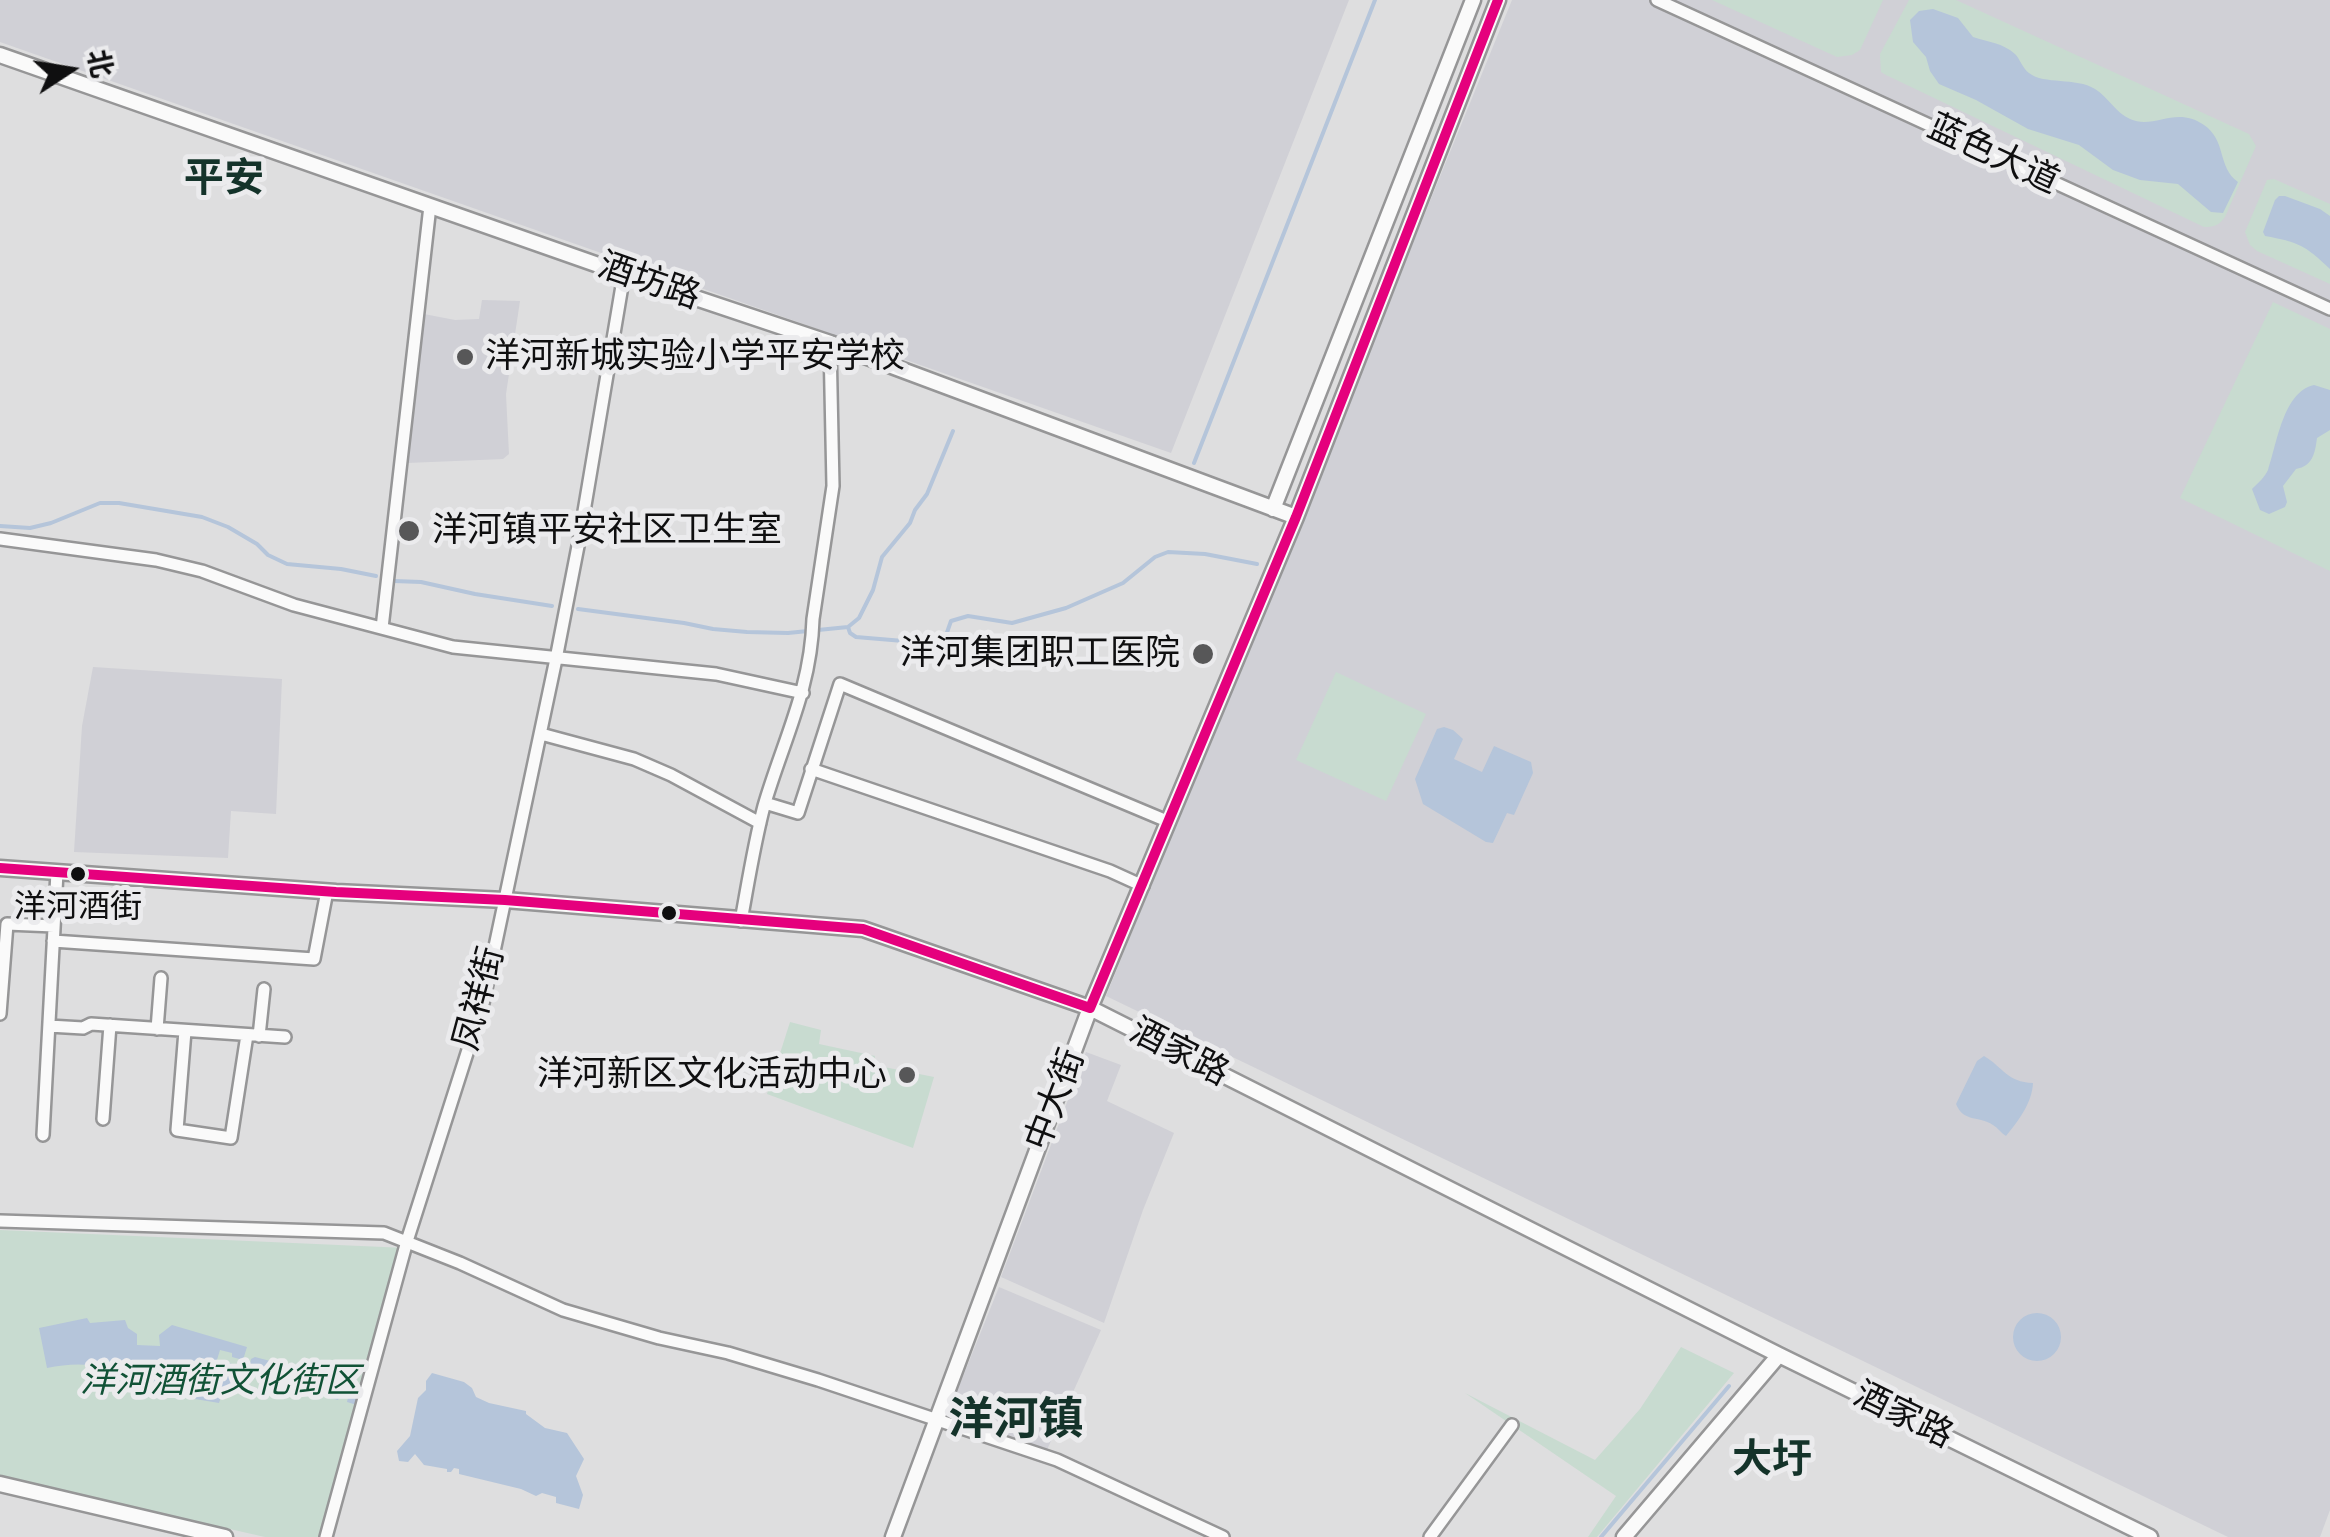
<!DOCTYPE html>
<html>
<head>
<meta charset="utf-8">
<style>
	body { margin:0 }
	#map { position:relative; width:2330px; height:1537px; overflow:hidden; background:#dededf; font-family:Bitter,"Noto Sans SC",serif }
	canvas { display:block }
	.north { position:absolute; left:20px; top:20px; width:100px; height:100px; -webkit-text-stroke:8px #ebebed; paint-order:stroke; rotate:78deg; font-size:28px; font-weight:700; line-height:40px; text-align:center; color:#0f0f10 }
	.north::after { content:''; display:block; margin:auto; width:35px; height:45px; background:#0f0f10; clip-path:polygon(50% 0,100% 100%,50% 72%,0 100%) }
</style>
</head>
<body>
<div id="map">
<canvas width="2330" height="1537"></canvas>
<div class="north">北</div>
</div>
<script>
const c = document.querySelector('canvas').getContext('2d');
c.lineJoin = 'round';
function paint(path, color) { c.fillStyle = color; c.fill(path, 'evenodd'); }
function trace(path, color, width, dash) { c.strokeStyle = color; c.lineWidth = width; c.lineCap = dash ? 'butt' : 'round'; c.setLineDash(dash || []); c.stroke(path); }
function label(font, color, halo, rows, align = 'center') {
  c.font = font + ' Bitter,"Noto Sans SC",serif'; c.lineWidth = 10; c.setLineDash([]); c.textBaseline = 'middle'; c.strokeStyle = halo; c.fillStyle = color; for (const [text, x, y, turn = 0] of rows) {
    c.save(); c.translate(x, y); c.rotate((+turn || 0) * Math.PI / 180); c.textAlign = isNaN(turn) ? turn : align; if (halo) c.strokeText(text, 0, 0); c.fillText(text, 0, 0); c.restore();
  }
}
paint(new Path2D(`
	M0 0H1349L1171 453 0 42Z
	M1512 0H2330V1510L2320 1537H2228L1106 996Z
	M482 300 520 301 506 394 509 454 503 459 407 463 424 314 455 320 479 319Z
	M93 667 282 679 276 814 231 811 228 858 74 852 82 726Z
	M1086 1052 1121 1065 1107 1101 1174 1133 1143 1210 1104 1323 1001 1277Z
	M999 1287 1101 1330 1046 1452 947 1416Z`), '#d0d0d6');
paint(new Path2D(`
	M1712 0H1883L1860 50 1852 55 1837 57Z
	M1909 0H1956L2249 134 2256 146 2225 217C2219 225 2215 227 2204 227L1886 75 1881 72 1880 54Z
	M2274 179 2330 204V284L2257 251 2250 245 2245 232 2267 180Z
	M2273 302 2330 329V571L2180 498Z
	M1336 672 1426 714 1386 801 1296 760Z
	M790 1022 821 1030 819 1044 875 1056 874 1065 934 1077 913 1148 767 1094Z
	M0 1230 406 1248 327 1537H265L0 1477Z
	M1681 1347 1734 1373 1597 1537H1588L1616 1496 1465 1393 1595 1460 1640 1409Z`), '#c8dbd0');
paint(new Path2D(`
	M1933 9 1958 18 1973 37C1988 42 2003 43 2015 54 2020 59 2023 69 2029 73 2044 85 2076 77 2095 89 2108 97 2116 113 2130 119 2154 130 2176 105 2204 125 2227 141 2217 167 2238 182L2223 213 2211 212 2178 184 2140 180 2113 170 2079 145 2028 129 1976 100 1939 84 1930 71 1926 57 1913 42 1910 20 1919 11Z
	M2279 196H2285L2320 209 2330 216V269C2305 245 2298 242 2265 236L2263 232 2275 200Z
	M2314 385 2330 390V430L2317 438C2315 453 2313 466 2296 469L2283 486 2287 502 2285 507 2269 514 2260 510 2252 489C2258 483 2265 477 2268 470 2277 444 2283 392 2314 385Z
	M1444 727 1453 730 1463 739 1454 759 1482 772 1494 746 1531 762 1533 773 1514 815 1507 813 1493 843 1486 842 1423 804 1415 779 1437 729Z
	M1984 1056C2004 1068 2007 1082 2033 1083 2032 1103 2019 1120 2006 1136 2001 1133 1998 1128 1993 1125 1978 1115 1964 1123 1956 1104L1977 1061Z
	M2013 1337a24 24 0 1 1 48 0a24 24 0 1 1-48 0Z
	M87 1318 90 1323 125 1320 128 1328 137 1334V1345L160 1346 159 1335 172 1325 247 1347 243 1360 232 1357V1353L220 1350 216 1363 228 1366 229 1363 242 1367 236 1393 229 1391 228 1398 221 1397 219 1403 147 1391C136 1387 129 1380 119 1374 96 1362 72 1363 47 1368L39 1328Z
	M255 1357 343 1380 344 1388 350 1389 353 1383 365 1386 360 1406 347 1402 349 1393 342 1391 338 1400 248 1374 251 1359Z
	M432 1373 464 1382 472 1388 476 1397 489 1403 526 1411V1414L545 1428 567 1433 584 1459 576 1476 583 1495 579 1509 556 1503V1497L542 1493 536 1496 521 1489 459 1474V1469L454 1468 451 1472H447V1469L424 1465 415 1454 408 1462 399 1461 397 1451 410 1436 418 1398 426 1390V1381Z`), '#b5c5da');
trace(new Path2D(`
	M1194 463 1375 0
	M0 526 30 528 51 523 100 503H119L202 517 228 527 257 544 268 555 287 564 341 569 376 576
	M394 581 421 582 475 594 552 606
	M578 609 684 623 713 629 747 632 788 633 848 627 859 618 873 590 882 557 910 523 915 510 927 494 953 431
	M848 627 850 633 856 637 939 644 944 641 951 621 968 616 1012 623 1066 608 1123 583 1155 557 1168 552 1205 554 1257 564
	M1601 1537 1729 1386`), '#b5c5da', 4);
const minor = new Path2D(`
	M1657 0 2330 309
	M0 539 156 560 202 571 294 605 453 647 716 674 803 693
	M382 628 430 206
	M541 734 634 759 671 775 760 823
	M811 769 1110 871 1143 886
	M765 803 798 813 840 684 1167 821
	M741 921C748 883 754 844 764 806 783 741 811 689 813 619L833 486 830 343
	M53 941 314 959 327 891
	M0 1014 7 924 54 926
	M49 1026 83 1028 91 1024 285 1037
	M157 1029 161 978
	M185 1031 177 1130 231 1138 247 1035
	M259 1036 264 989
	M103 1119 110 1025
	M43 1135 57 872
	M0 1221 384 1233 460 1263 563 1310 659 1338 728 1353 818 1380 1057 1460 1223 1537
	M326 1537 407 1241 483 1003 556 659 579 541 624 274
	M1430 1537 1512 1425`);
const tertiary = new Path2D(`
	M0 55 624 274 830 343 1296 517
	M1273 509 1473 0
	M0 868 336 892 505 900 863 929 1090 1008 1779 1355 2150 1537
	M0 1484 225 1537
	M893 1537 1090 1008 1296 517 1498 0
	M1624 1537 1779 1355`);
trace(minor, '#969697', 16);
trace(tertiary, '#969697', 19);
trace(minor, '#fafafa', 11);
trace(tertiary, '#fafafa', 14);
trace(new Path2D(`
	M0 868 336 892 505 900 863 929 1090 1008
	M1090 1008 1296 517 1498 0`), '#e5007d', 10);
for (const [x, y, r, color] of [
	[465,357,10,"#575758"],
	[409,531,12,"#575758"],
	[1203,654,12,"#575758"],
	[78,874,9,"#0f0f10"],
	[669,913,9,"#0f0f10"],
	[907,1075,10,"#575758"]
]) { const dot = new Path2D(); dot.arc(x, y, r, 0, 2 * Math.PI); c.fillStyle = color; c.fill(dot); trace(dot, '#ebebed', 4); }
label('32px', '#0f0f10', '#ebebed', [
	["洋河酒街",78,908]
]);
label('35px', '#0f0f10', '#ebebed', [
	["蓝色大道",1993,155,25],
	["酒坊路",649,282,19],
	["凤祥街",480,999,-75],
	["酒家路",1179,1053,27],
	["中大街",1056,1100,-69],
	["酒家路",1903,1416,26]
]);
label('35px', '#0f0f10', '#ebebed', [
	["洋河新城实验小学平安学校",485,357],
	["洋河镇平安社区卫生室",432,531],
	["洋河集团职工医院",1180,654,"right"],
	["洋河新区文化活动中心",887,1075,"right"]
], 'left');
label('italic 35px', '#115236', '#ebebed', [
	["洋河酒街文化街区",220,1382]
]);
label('bold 40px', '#14332a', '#ebebed', [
	["平安",224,180],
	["大圩",1772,1461]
]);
label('bold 45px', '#14332a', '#ebebed', [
	["洋河镇",1016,1421]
]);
</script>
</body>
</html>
